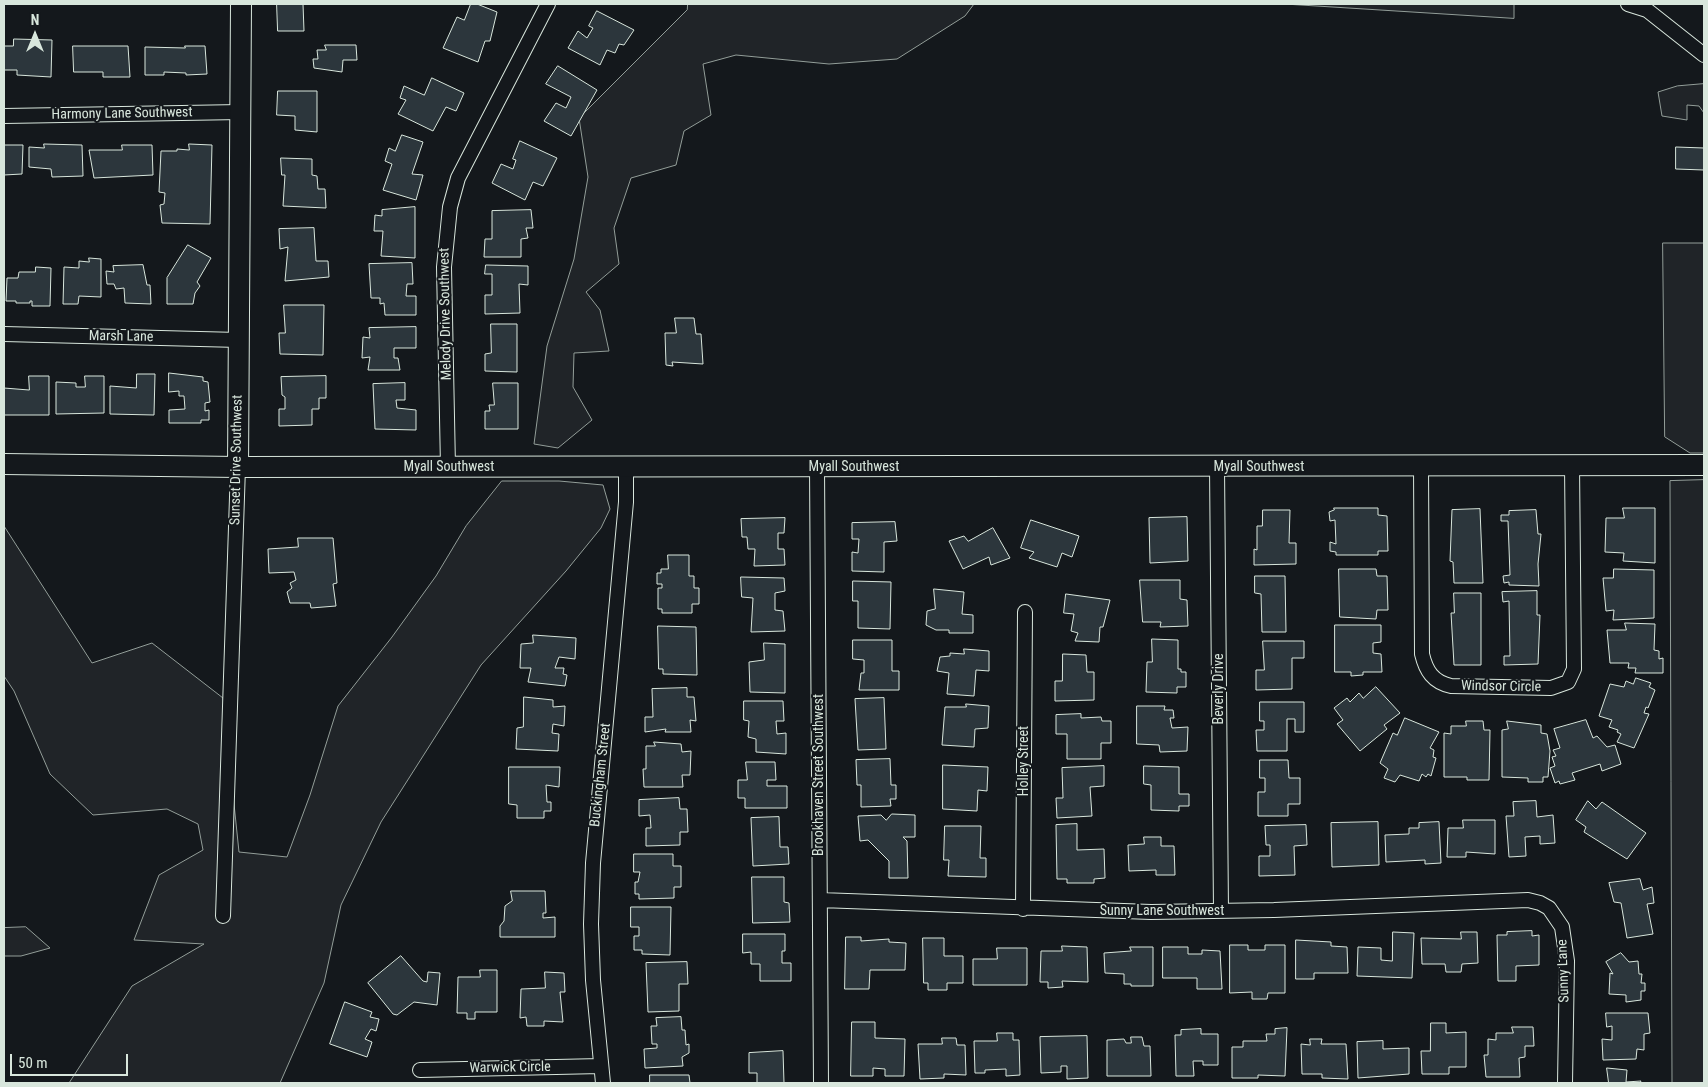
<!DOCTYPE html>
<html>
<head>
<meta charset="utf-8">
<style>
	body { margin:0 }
	#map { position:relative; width:1708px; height:1087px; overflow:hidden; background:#14181c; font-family:"Roboto Condensed",sans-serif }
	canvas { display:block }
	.frame { position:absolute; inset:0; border:5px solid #d8e6dc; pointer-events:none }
	.north { position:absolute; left:10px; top:10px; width:50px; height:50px; -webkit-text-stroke:4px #14181c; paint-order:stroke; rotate:0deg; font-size:14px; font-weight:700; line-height:20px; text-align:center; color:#d8e6dc }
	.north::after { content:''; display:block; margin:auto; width:18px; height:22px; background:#d8e6dc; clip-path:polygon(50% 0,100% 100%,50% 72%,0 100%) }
	.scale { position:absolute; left:10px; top:1054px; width:118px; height:22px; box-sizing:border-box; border:2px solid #d8e6dc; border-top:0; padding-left:6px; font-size:15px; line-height:18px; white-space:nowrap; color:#d8e6dc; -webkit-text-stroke:4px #14181c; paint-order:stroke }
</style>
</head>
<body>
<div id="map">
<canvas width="1708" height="1087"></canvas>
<div class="frame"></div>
<div class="north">N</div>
<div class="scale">50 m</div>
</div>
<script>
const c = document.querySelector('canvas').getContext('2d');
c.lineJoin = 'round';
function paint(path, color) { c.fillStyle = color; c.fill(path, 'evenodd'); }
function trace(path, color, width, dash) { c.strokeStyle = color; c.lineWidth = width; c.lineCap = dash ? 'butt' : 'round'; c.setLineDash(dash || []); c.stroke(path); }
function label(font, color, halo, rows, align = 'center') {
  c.font = font + ' "Roboto Condensed",sans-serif'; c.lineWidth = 4; c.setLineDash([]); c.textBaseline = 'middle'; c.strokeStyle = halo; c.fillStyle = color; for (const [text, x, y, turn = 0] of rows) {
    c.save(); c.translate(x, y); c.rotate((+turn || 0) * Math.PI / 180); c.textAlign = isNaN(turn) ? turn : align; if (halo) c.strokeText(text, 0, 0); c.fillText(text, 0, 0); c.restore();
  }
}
const green = new Path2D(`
	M688 4H974L965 16 897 59 829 64 736 55 703 64 711 115 684 131 676 165 631 178 614 228 619 264 586 292 600 310 609 351 574 353 573 387 592 420 558 448 534 444 547 346 574 259 588 177 579 118 687 10Z
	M1285 4H1514V18Z
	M1704 84V113L1699 106 1687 105V120L1662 116 1658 92 1677 86Z
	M1663 243H1704V453H1690L1665 437Z
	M1704 480V1083H1672L1670 481Z
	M502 481H559L603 485 610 509 601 528 566 571 481 665 381 822 341 905 324 983 280 1083H69L132 986 204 944 134 940 159 875 203 850 198 824 167 809 93 815 50 774 14 691 4 676V526L92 663 152 643 223 698 239 852 287 857 310 795 338 706 392 637 436 576 466 526Z
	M26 927 50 948 21 956H4V928Z`);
paint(green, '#202428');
trace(green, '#939e99', 1);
const building = new Path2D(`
	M277 4H303L304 31H278Z
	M471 4H477L497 12 490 41H485L478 62 443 48 457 17 464 20Z
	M597 11 634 30 624 45 619 44 615 53 607 50 600 65 568 48 578 31 587 38 593 28 589 26Z
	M14 39 52 40 51 77 17 75V70H4V46H13Z
	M325 45H356L357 60H343L342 72 314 68 313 59H318L317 50H326Z
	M73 46H128L130 77H103V72H74Z
	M185 46H205L207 74 186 75V73L164 72V75H145V47L185 48Z
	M558 66 597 90 571 136 544 121 556 103 566 108 571 97 546 84Z
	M432 78 464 93 456 111 446 107 433 131 398 114 406 100 400 98 404 86 424 95Z
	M278 91H317V132L295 130V116L277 115Z
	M402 135 423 142 412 174 423 175 416 200 383 190 392 164 385 161 389 148 395 151Z
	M520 141 557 158 543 186 533 182 525 200 492 183 501 164 513 169 516 160 513 159Z
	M44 144 82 145 83 176 52 177 51 169 29 167V147L44 148Z
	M189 144 212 145 210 224 162 223 160 205 164 204 165 193 159 192 161 151H177V149L189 150Z
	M4 145H23L22 174 4 175Z
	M122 145H152L153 175 94 178 89 150H122Z
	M1676 147 1704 148V170L1676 169Z
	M281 158 312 159V175L317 176 318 189H325L326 208 283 206 285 175H282Z
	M415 207V258L381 256 383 231H374L375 215 382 216V210Z
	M531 210 533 228H526L528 238 521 239V257H484L485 239H492V211Z
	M314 228 316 261H328L329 277 285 281 288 247 280 249 279 229Z
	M188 245 211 258 197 282 200 286 195 293 193 304H167V278Z
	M89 258 101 259V297L79 296 78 304H63L64 267 79 268V261L89 262Z
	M412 263 413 284H407L406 296H416V315H385L384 303 380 304V298H371L369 264Z
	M143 265 147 285H150L151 304 125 303 124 288 116 289 114 284H107L106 271 114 272 113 266Z
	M486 265 528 266V285L519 284 520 313 485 314V295H492V274H485Z
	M36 267 51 268 50 306H32V301H30V303H16V301H6L7 278H18L19 272H35Z
	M284 305H324L323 355 280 354 279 333H285Z
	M675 318H694L696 334H701L703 364 672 362 673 366 666 365 665 333H676Z
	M491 324H517V372L485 371V354L491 353Z
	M416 327V348H394V358H398L400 370H368L370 357 362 358 363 337 370 338 369 328Z
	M169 373 203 377V381L208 382 210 402 205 403V411L209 410V420H201V423H169V410L185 409 184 396H179V391L169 392Z
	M137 374H155L154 415 110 414V386L136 388Z
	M29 376H49V415H4V388L29 390Z
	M85 376H104V413L56 414V382L76 383V387H85Z
	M326 376V398H319V409H312V425L279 426V409H285V397L282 395 281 377Z
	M405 383V400H396L397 408 416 410V430L375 429 373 384Z
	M493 383H518V429H485V411H490L489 405H494Z
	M1334 508H1378V515L1387 516 1388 551H1378V555H1336V552L1330 551V542L1336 544 1335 520 1330 521 1329 512 1334 510Z
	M1623 508H1655V563L1623 561 1624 553 1605 552 1606 518H1624Z
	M1480 509 1483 583H1454L1453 562 1450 561 1452 510Z
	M1263 510H1290L1289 543H1296V564L1254 565V549L1257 550V526H1262Z
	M1536 510 1538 534H1541L1538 564 1539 586 1509 585V582L1504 583 1503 576 1510 575 1508 521H1501V515H1509V511Z
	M1187 517 1188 561 1150 563 1149 518Z
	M785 518 784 533H778V549H784L785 565 754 566 755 549H748L747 537H742L741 519Z
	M1031 520 1079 536 1072 557 1062 553 1057 567 1029 558 1034 552 1021 548Z
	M895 522 897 541 884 542V572L852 571V552L858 553 859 539H852V523Z
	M993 528 1010 558 991 565 989 557 963 569 949 541 964 536 968 541Z
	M298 538H333L337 583 333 584 336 606 311 608 310 603H290L287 592 292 588 290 583 296 580 294 572 269 573 268 549 298 547Z
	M668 555H689V576H694V588H699V604H692V613H662V609H658V588H662V584H657V573H661V569H668Z
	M1339 569H1376L1377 576H1387L1388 610H1377L1376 619 1340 617Z
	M1614 569 1654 570V618L1613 620 1614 610 1606 611 1603 578H1613Z
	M1255 576H1285L1286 632H1262L1261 594 1255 593Z
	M741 577 784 578 785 591 775 593V610L783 611 785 631 751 632 753 598 742 597Z
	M1140 580H1180V599L1187 600 1188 626 1160 627 1161 622H1143Z
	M853 581 891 582 890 629 858 628V601H853Z
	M934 589 964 592 962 614 973 615V633H949V630H936L926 625 927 611 935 609Z
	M1537 591V615H1540L1538 664 1504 665V656H1510L1509 601 1503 602 1502 592Z
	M1454 593H1481V665H1454L1451 613H1454Z
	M1066 594 1110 600 1103 627H1100L1099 642 1075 641 1078 633 1071 631 1074 614 1064 613Z
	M1625 623 1655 624 1654 650 1659 651V659L1663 658V673H1635L1636 668H1628L1629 663H1610L1607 630H1626Z
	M1335 625H1381V642L1373 643V653L1381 654 1382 672H1363V675L1351 676V672H1335Z
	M658 626 696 627 697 675 663 674V669H659Z
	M533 635 576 638 575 659 559 657 555 668H564L563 674 567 675 565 686 528 682 531 668H520L521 644 533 643Z
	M1152 639 1178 640V669H1181V672H1186V687H1177V693L1146 692 1147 662H1152Z
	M853 640H892V671H899V690H859L861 673H864V660L853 659Z
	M1263 641H1304V658H1292V689L1256 690V670H1264Z
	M764 643 785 644V693L750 692 749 662 764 660Z
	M964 649 989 651V671L976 670 974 696 947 694 949 673 937 671 940 657 950 656V653L964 654Z
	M1063 654 1086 655 1087 672H1094V700L1055 701V681H1062Z
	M1636 678 1651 683 1649 687 1655 690 1648 708 1646 707 1644 713 1649 714 1634 748 1617 742 1621 734 1617 732 1618 730 1609 727 1612 720 1599 716 1610 684 1624 687 1626 681 1633 684Z
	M1376 687 1400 713 1384 725 1387 729 1360 751 1337 724 1343 720 1334 708 1347 698 1350 702 1359 693 1363 698Z
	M687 688V697H694L696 721 690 720 691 732H665L666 729 645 732V717H653L652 689Z
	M524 697 553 700V707L565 706 564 726 553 724 552 733 559 734 558 751 516 749 517 728 523 727Z
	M884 698 886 749 858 750 855 699Z
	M744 701H783L784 721H776L777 734 786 733V754L756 752V739L748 737 749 721 744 720Z
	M1260 702H1304V732H1295V719H1287V751H1257L1256 730H1264V721H1260Z
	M966 704 989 706 988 728 975 729 974 747 942 745 945 707H966Z
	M1137 706H1165L1164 710H1173L1174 718H1170L1172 728 1188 727 1187 751 1160 752 1159 745 1137 744Z
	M1081 714V718L1101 717 1102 721H1111V743H1101V759H1067V734H1056V715Z
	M1405 718 1439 732 1430 748 1434 750 1433 757 1436 758 1431 776 1428 774 1426 777 1422 774 1419 781 1400 775 1395 782 1384 778 1388 769 1380 763 1393 733 1397 735Z
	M1586 720 1593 738 1597 736 1607 747 1615 745 1621 764 1602 771 1600 764 1572 773 1575 780 1560 784 1559 781 1555 783 1550 768 1555 766 1552 757 1556 756 1553 750 1560 748 1554 729Z
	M1466 721H1483L1484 730H1490L1489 780H1467V777H1444V733L1451 734V726H1466Z
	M1507 721 1541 725V733L1547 734 1550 751 1548 777H1543V782H1528V778L1502 777V730L1508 729Z
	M654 742 681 744 682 752 691 751 690 775H682L683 787H644L643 769H646V746H655Z
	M890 759 891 785H896V799H890L891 806 861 807V785H857L856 760Z
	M1260 760H1288L1289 778H1300V804H1288V816H1258V792H1265V778H1260Z
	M746 762H775L776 780H767V786H787V808H745V798H738V780H747Z
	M943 765 988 767 987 791 978 790 977 811 943 809Z
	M1104 766V786L1090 787 1092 816 1057 818 1056 798H1063L1062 768Z
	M1144 766 1179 767V794H1189V806H1179V811L1151 810V785L1144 784Z
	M509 767H560L559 787 546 785 547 802H551V811H544V818H517V805L509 804Z
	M679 798 680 809H687L688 832H680V845L646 846V828H651L650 815 639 816V800Z
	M1536 801 1537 817 1553 815 1555 843 1540 844V836L1525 837 1526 856 1509 857 1506 816H1514L1513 802Z
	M1588 801 1596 809 1602 802 1646 833 1627 859 1584 832 1586 827 1576 820Z
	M892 814 915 815V837H903L907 841 908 878H889V861L868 840 860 841 858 816 881 815 886 820Z
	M779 817 780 847H788L789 864 753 866 751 818Z
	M1463 820H1495V854L1466 852V857H1447L1448 828H1463Z
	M1378 822 1379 865 1332 867 1331 823Z
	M1439 822 1441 863 1425 864V860L1386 862 1385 835 1409 834V828H1419V823Z
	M1077 824V850L1104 849 1105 878 1094 879V883H1067V879H1057L1056 825Z
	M1306 825 1307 845 1294 846 1295 875 1259 876V856H1270V845H1266L1265 826Z
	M945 826H981L980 858H986V877L948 876 949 860H944Z
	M1144 837H1161V846H1174L1175 875H1156V870L1129 871 1128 845 1144 844Z
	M634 854H673V866H681V887H674V898L639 899V894H635V882H638L640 872H634Z
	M752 877H784V902L789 903 790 922 753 923Z
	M1640 879 1643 890 1652 887 1654 903 1647 904 1653 934 1627 938 1621 903 1614 902 1609 883Z
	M511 891H545L546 913H543V918L555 917V937H500V926L504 921 505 906 512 901Z
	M631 907H671L670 955 642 954V950H634V936H639V927H631Z
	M1532 931V936L1539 935V965L1516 966V981H1498L1497 935H1507V932Z
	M1393 932 1414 933 1412 978 1357 976 1358 947 1381 948V960L1392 961Z
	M1461 932H1477L1478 963 1462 964 1461 972H1446L1445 964H1422L1421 938 1461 939Z
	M743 934H785V951H782V963H791V981H760V964H751V952L743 953Z
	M846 937H861V941L889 939V942L906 943 905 970H870L869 989H845Z
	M923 938H944V956H963V983H947V990H928V983H924Z
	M1296 940 1331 942V946L1347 947 1348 973H1314V979H1296Z
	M1230 945H1248V950H1265V945H1285V993H1268L1267 999H1252V992L1230 993Z
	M1062 946 1087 947 1088 982 1062 981 1063 987 1048 988V982H1040L1041 951H1062Z
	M1130 947H1153V986H1131V984H1124V974L1105 973 1104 953 1131 951Z
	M1163 947H1188V954H1202V950L1220 951 1222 989H1197V978H1163Z
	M997 948H1027V985H973V959H997Z
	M1621 953 1629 962 1638 961 1639 974H1642L1641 983H1645V991H1641V1000L1626 1002V995L1609 994 1610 973 1613 974 1606 962Z
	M401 956 423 981 427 982 428 972 440 973 437 1005 414 1002 397 1015 393 1014 368 983Z
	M687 962 688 984H679V1011L648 1012 646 963Z
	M480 970H497V1012H475V1019H467V1013H457L458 977H480Z
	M545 972 564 973 565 992H560L563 1022 544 1021V1026H527L526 1017 520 1018 521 989 545 988Z
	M345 1002 372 1012 370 1017 379 1019 376 1031 371 1029 365 1039 372 1042 367 1057 330 1044Z
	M1606 1013H1648L1650 1033 1644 1034V1050L1637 1049 1636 1059 1603 1060 1602 1039 1612 1040V1026L1607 1027Z
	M681 1017 682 1030H685L686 1045 689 1044V1053L682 1057 683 1066 645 1068 644 1049 657 1048V1044H652L651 1026H657L656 1018Z
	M852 1022H875V1038L905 1039 904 1076H885V1069L873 1068V1076H851Z
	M1431 1023H1446V1033L1466 1032V1067H1449V1074H1422L1421 1051H1430Z
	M1512 1027H1533L1534 1046H1525V1057L1519 1058 1520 1077H1486L1484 1055H1488V1039L1496 1040V1033H1513Z
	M1287 1028 1285 1076 1258 1075V1078H1232V1047H1243V1041H1267L1266 1034H1275V1029Z
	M1201 1029V1034H1218V1065H1203V1061H1193L1194 1076H1176L1175 1035H1181V1030Z
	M997 1033H1013V1040H1019L1020 1075 1006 1076V1069L985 1070V1073H975L974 1041H997Z
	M1087 1036 1088 1078 1067 1079V1066H1061V1072L1041 1073 1040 1037Z
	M1131 1037H1142L1144 1046H1150L1151 1076H1107V1040L1124 1039 1126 1043H1131Z
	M942 1038H956L957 1045H965L966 1075 944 1074V1078L920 1079 918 1044H942Z
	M1310 1039H1322L1321 1044H1346L1348 1079 1322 1078V1074H1302L1301 1044 1310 1045Z
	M1383 1041V1049L1409 1048V1074L1358 1078 1357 1042Z
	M783 1051 784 1083H757V1073H749V1053Z
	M1607 1068 1627 1070 1626 1082 1641 1081 1640 1083H1609Z
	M650 1075H689L690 1083H650Z`);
paint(building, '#2c363c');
trace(building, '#d8e6dc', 1);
const street = new Path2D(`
	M1628 4 1647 10 1704 55
	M4 116 241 112
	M4 334 239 340
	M1421 466 1422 654C1426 671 1433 682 1451 686L1551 688 1568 682 1574 669 1572 465
	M448 467 444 267 450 207 458 178 548 4
	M817 467 821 1083
	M1217 467 1221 911
	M820 900 1151 912 1274 910 1528 900 1540 903 1549 908 1562 927 1567 961 1565 1083
	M1023 909 1025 612
	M223 916 238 467
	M420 1070 601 1066
	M603 1083 593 980 591 924 593 863 626 502V467`);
const secondary = new Path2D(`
	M4 464 238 467 1704 465
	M238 467 241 4`);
trace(street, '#d8e6dc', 16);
trace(secondary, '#d8e6dc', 22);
trace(street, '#14181c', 14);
trace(secondary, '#14181c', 20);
label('14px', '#d8e6dc', '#14181c', [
	["Harmony Lane Southwest",122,114,-1],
	["Melody Drive Southwest",446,314,-91],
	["Marsh Lane",121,337,1],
	["Sunset Drive Southwest",237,460,-89],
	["Myall Southwest",449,467],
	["Myall Southwest",854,467],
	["Myall Southwest",1259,467],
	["Windsor Circle",1501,687,1],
	["Beverly Drive",1219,689,-90],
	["Holley Street",1024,761,-90],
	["Buckingham Street",601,775,-84],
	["Brookhaven Street Southwest",819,775,-90],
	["Sunny Lane Southwest",1162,911],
	["Sunny Lane",1564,971,-92],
	["Warwick Circle",510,1068,-1]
]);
</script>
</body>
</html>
